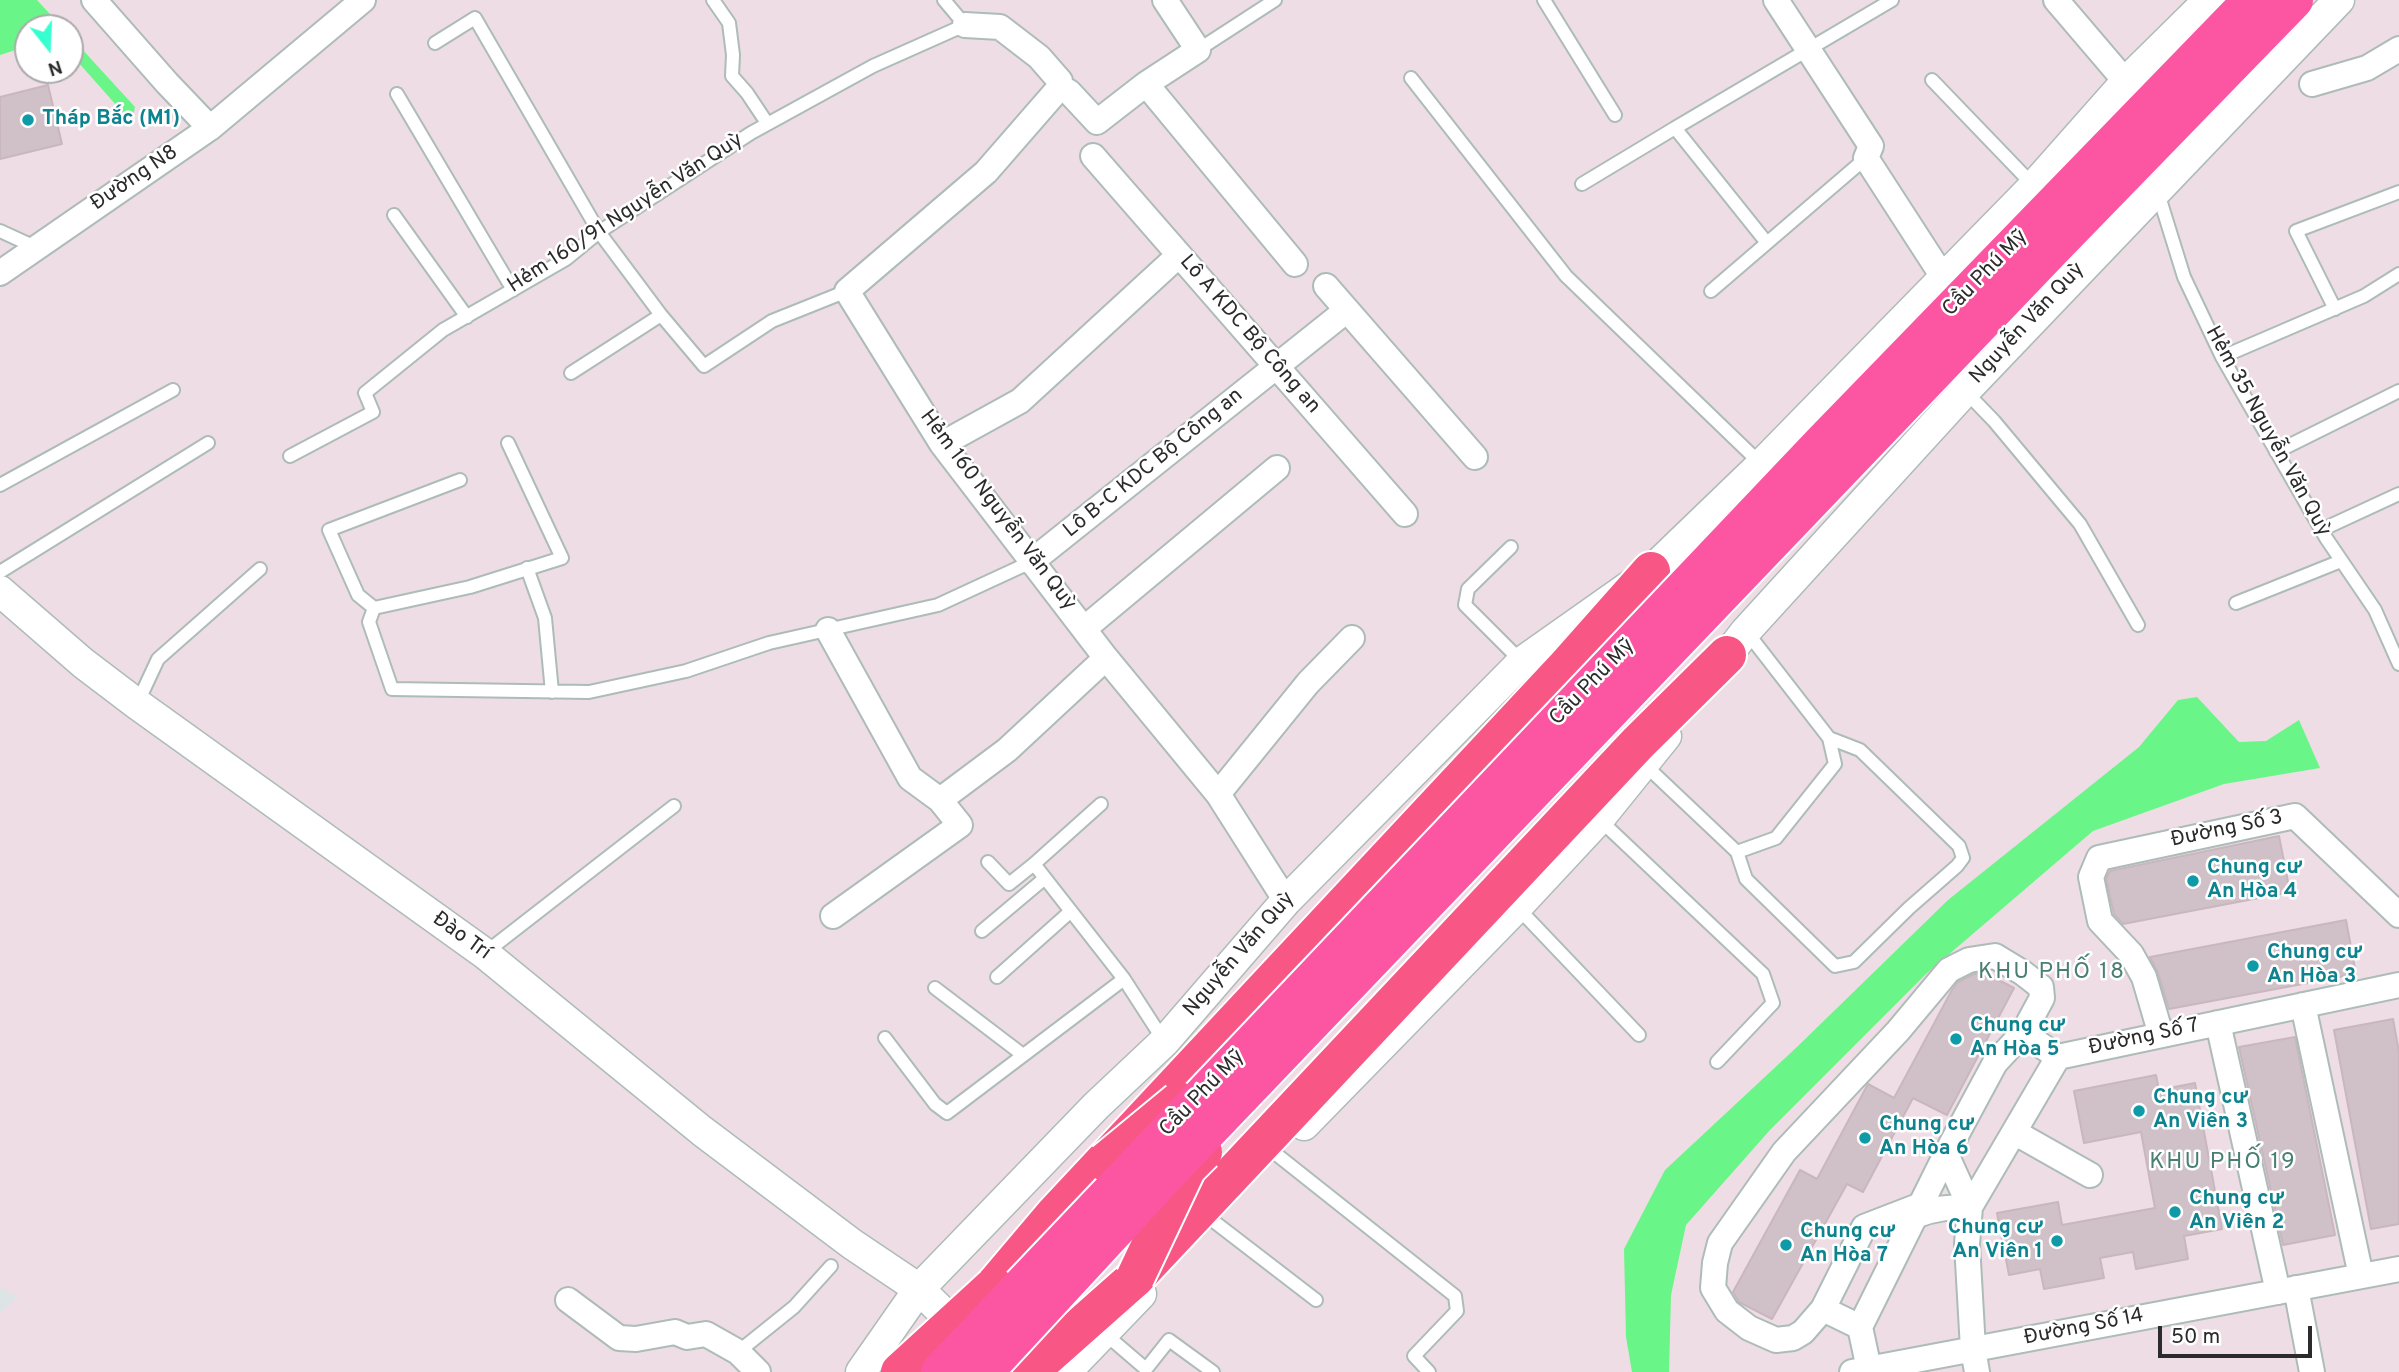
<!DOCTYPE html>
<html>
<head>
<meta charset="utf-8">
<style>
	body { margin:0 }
	#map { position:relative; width:2399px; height:1372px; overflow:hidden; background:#eedde5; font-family:Overpass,sans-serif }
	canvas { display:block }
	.north { position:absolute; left:14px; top:14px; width:70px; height:70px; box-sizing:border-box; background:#fff; border:2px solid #aaa; border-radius:50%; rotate:162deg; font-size:19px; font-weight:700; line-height:28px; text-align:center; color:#2b2b2b }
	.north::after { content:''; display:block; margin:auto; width:24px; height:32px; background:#38ffcf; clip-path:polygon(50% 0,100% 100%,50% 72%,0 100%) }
	.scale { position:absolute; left:2158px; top:1326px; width:154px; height:32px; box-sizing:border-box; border:4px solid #2b2b2b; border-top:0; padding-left:9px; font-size:21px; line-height:24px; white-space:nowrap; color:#2b2b2b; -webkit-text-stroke:5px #fff; paint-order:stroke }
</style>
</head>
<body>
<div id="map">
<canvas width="2399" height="1372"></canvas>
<div class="north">N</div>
<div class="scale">50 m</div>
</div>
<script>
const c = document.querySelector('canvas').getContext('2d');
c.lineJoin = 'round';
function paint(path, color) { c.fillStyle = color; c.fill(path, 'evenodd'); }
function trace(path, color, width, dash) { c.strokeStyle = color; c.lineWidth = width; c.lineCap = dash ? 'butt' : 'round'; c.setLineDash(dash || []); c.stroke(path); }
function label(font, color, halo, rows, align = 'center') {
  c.font = font + ' Overpass,sans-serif'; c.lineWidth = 5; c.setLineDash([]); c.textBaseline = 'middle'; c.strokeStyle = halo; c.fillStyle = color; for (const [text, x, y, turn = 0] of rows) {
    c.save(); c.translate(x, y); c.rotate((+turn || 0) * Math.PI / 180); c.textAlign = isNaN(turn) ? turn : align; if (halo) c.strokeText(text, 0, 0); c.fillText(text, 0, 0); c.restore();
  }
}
paint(new Path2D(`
	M0 1287 18 1297 0 1313Z`), '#dde4e6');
paint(new Path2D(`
	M0 0H37L63 28H28V46L0 55Z
	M70 36 135 107 133 116 125 115 70 53Z
	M2197 697 2239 742 2266 741 2299 720 2320 768 2224 784 2093 831 1926 974 1770 1130 1686 1225 1671 1295 1669 1372H1632L1626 1337 1624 1249 1665 1170 1798 1046 1948 900 2139 747 2178 700Z`), '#6af588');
const building = new Path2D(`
	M48 85 62 144 0 159V97Z
	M2279 836 2290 892 2123 924 2114 914 2106 879 2110 871Z
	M2346 920 2356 974 2169 1009 2158 973 2150 957Z
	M1985 973 2014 988 1947 1115 1913 1098 1863 1192 1847 1184 1772 1319 1739 1302 1733 1292 1800 1170 1817 1179 1868 1084 1894 1098 1952 990 1958 982 1974 974Z
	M2393 1019 2399 1052V1224L2371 1229 2334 1030Z
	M2295 1037 2335 1235 2283 1245 2239 1047Z
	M2156 1075 2159 1090 2195 1083 2222 1229 2184 1236 2188 1259 2136 1269 2133 1252 2100 1258 2104 1278 2044 1289 2040 1269 2009 1275 1997 1213 2058 1202 2062 1225 2155 1208 2141 1132 2084 1143 2074 1091Z`);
paint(building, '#d0c1c8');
trace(building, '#c9b6be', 2);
const service = new Path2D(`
	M713 0 729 23 733 55 732 76 747 93 767 123
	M1544 0 1615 115
	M435 43 475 18 599 232 661 315
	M1198 50 1275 0
	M1411 78 1566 276 1761 464
	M1932 80 2034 186
	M397 94 513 290
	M1675 128 1892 0
	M1582 184 1675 128 1767 243
	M2158 193 2184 277 2222 357 2326 538 2375 610 2399 664
	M394 215 467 317
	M0 231 35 247
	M1711 291 1866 158
	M2335 309 2296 231 2399 192
	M2222 357 2364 296 2399 274
	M571 373 661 315 704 366 772 321 847 291
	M1965 391 1994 421 2080 524 2138 625
	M508 443 562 558 470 587 374 608 369 622 392 689 589 692 686 671 769 643 938 605 1031 562
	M2276 452 2399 391
	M290 456 373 412 365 393 443 330 566 259 599 232 751 133 873 66 965 25 944 0
	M0 485 173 390
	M2321 530 2399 494
	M1511 547 1468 589 1465 605 1522 662
	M527 568 545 618 552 692
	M0 572 208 443
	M2236 603 2341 561
	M374 608 358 595 329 530 460 480
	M137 704 158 659 260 569
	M1644 764 1737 852 1776 838 1835 764 1829 738 1746 631
	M1101 804 1034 864 1124 979 1164 1041
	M1599 819 1763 974 1773 1003 1717 1062
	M1737 852 1746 879 1835 966 1854 962 1909 908 1957 866 1963 858 1959 846 1860 750 1829 738
	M988 862 1009 884 1034 864
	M1517 907 1639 1035
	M982 931 1045 878
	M485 953 674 806
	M997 977 1071 911
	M935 988 1023 1055
	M885 1038 935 1104 947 1113 1124 979
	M1276 1154 1455 1296 1457 1311 1414 1356 1429 1372
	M1212 1220 1316 1300
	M1104 1333 1146 1369 1169 1340 1213 1372
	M738 1352 794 1307 831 1266`);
const minor = new Path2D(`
	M94 0 167 83 210 128
	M1165 0 1198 50 1146 84 1097 122 1069 92 1060 87 986 172 847 291 942 444 1106 658 1218 794 1286 901
	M1776 0 1871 146 1866 158 1943 277
	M2056 0 2126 82
	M965 25 1000 27 1039 57 1060 81V87
	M1146 84 1295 264
	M2312 84 2367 68 2399 49
	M1093 156 1405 514
	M0 273 210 128 363 0
	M1326 286 1475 457
	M942 444 1020 401 1179 255
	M1031 562 1347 310
	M1085 628 1277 468
	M828 630 910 778 940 800 960 825 833 916
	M1218 794 1308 683 1352 638
	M940 800 1007 750 1106 658
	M2303 1005 2361 1276
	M2218 1023 2278 1292
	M2161 1035 2144 977 2131 954 2100 921 2091 877 2099 858 2295 816 2399 915
	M2014 1132 2090 1175
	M1946 1154 1970 1207
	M1915 1216C1934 1208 1950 1207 1970 1207
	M2296 1288 2312 1372
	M568 1300 619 1338 636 1339 675 1332 687 1337 706 1334 738 1352 758 1372
	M1823 1309 1864 1227 1921 1205
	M1860 1327 1823 1309 1803 1332 1793 1338 1776 1340 1749 1328 1727 1311 1713 1288 1715 1263 1720 1243 1784 1152 1898 1031 1949 970 1969 960 1995 956 2023 973 2041 987 2042 998 2023 1033
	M1869 1369 1860 1327 1946 1154 1995 1063 2023 1033 2058 1057
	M1852 1372 2399 1269
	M1977 1372 1973 1349 1967 1244 1970 1207 2058 1057 2399 985`);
const tertiary = new Path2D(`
	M0 591 83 663 137 704 484 953 702 1131 852 1244 919 1289 969 1338
	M1715 671 1746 631 1965 391 2339 0
	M1304 1125 1517 907 1599 819 1666 736
	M861 1372 919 1289 1096 1106 1165 1041 1286 901 1522 662 1651 571 1761 465 2034 186 2126 82 2209 0
	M1066 1372 1141 1294`);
const primary = new Path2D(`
	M994 1286 1054 1215 1565 668 1651 571
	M1029 1372 1135 1278 1638 743 1727 655`);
trace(service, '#adbcb8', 16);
trace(minor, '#adbcb8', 28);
trace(tertiary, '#adbcb8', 33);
trace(primary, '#fff', 42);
trace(service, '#fff', 12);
trace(minor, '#fff', 24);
trace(tertiary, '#fff', 30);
trace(primary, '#f85785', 38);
const primaryBridge = new Path2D(`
	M1105 1162 1179 1101
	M1135 1278 1187 1168 1203 1152
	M900 1372 994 1286`);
const trunkBridge = new Path2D(`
	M940 1372 1821 444 2252 0
	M984 1372 1179 1161 2049 252 2294 0`);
trace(primaryBridge, '#fff', 42, []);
trace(trunkBridge, '#fff', 42, []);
trace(primaryBridge, '#f85785', 38);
trace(trunkBridge, '#fc56a2', 38);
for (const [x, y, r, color] of [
	[28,120,7,"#0f9aa8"],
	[2193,881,7,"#0f9aa8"],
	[2253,966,7,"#0f9aa8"],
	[1956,1039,7,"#0f9aa8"],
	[2139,1111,7,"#0f9aa8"],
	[1865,1138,7,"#0f9aa8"],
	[2175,1212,7,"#0f9aa8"],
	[2057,1241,7,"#0f9aa8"],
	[1786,1245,7,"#0f9aa8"]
]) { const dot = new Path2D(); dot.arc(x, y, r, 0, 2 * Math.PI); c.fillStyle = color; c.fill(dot); trace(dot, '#fff', 2.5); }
label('bold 21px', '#0d838f', '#fff', [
	["Tháp Bắc (M1)",42,120],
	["Chung cư",2207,869],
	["An Hòa 4",2207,893],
	["Chung cư",2267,954],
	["An Hòa 3",2267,978],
	["Chung cư",1970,1027],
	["An Hòa 5",1970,1051],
	["Chung cư",2153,1099],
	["An Viên 3",2153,1123],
	["Chung cư",1879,1126],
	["An Hòa 6",1879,1150],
	["Chung cư",2189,1200],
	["An Viên 2",2189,1224],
	["Chung cư",2043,1229,"right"],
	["An Viên 1",2043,1253,"right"],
	["Chung cư",1800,1233],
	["An Hòa 7",1800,1257]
], 'left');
label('21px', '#2b2b2b', '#fff', [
	["Đường N8",135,179,-34],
	["Hẻm 160/91 Nguyễn Văn Quỳ",626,214,-33],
	["Cầu Phú Mỹ",1986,274,-46],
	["Nguyễn Văn Quỳ",2028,324,-47],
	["Lô A KDC Bộ Công an",1249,335,49],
	["Hẻm 35 Nguyễn Văn Quỳ",2267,432,61],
	["Lô B-C KDC Bộ Công an",1154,464,-39],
	["Hẻm 160 Nguyễn Văn Quỳ",997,511,53],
	["Cầu Phú Mỹ",1593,683,-46],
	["Đường Số 3",2227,830,-12],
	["Đào Trí",461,937,36],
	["Nguyễn Văn Quỳ",1240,955,-49],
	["Đường Số 7",2144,1038,-12],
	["Cầu Phú Mỹ",1203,1094,-46],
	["Đường Số 14",2084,1328,-11]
]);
c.letterSpacing = '2px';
label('23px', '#497f72', '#fff', [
	["KHU PHỐ 18",2052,973],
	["KHU PHỐ 19",2223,1163]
]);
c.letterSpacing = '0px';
</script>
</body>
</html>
